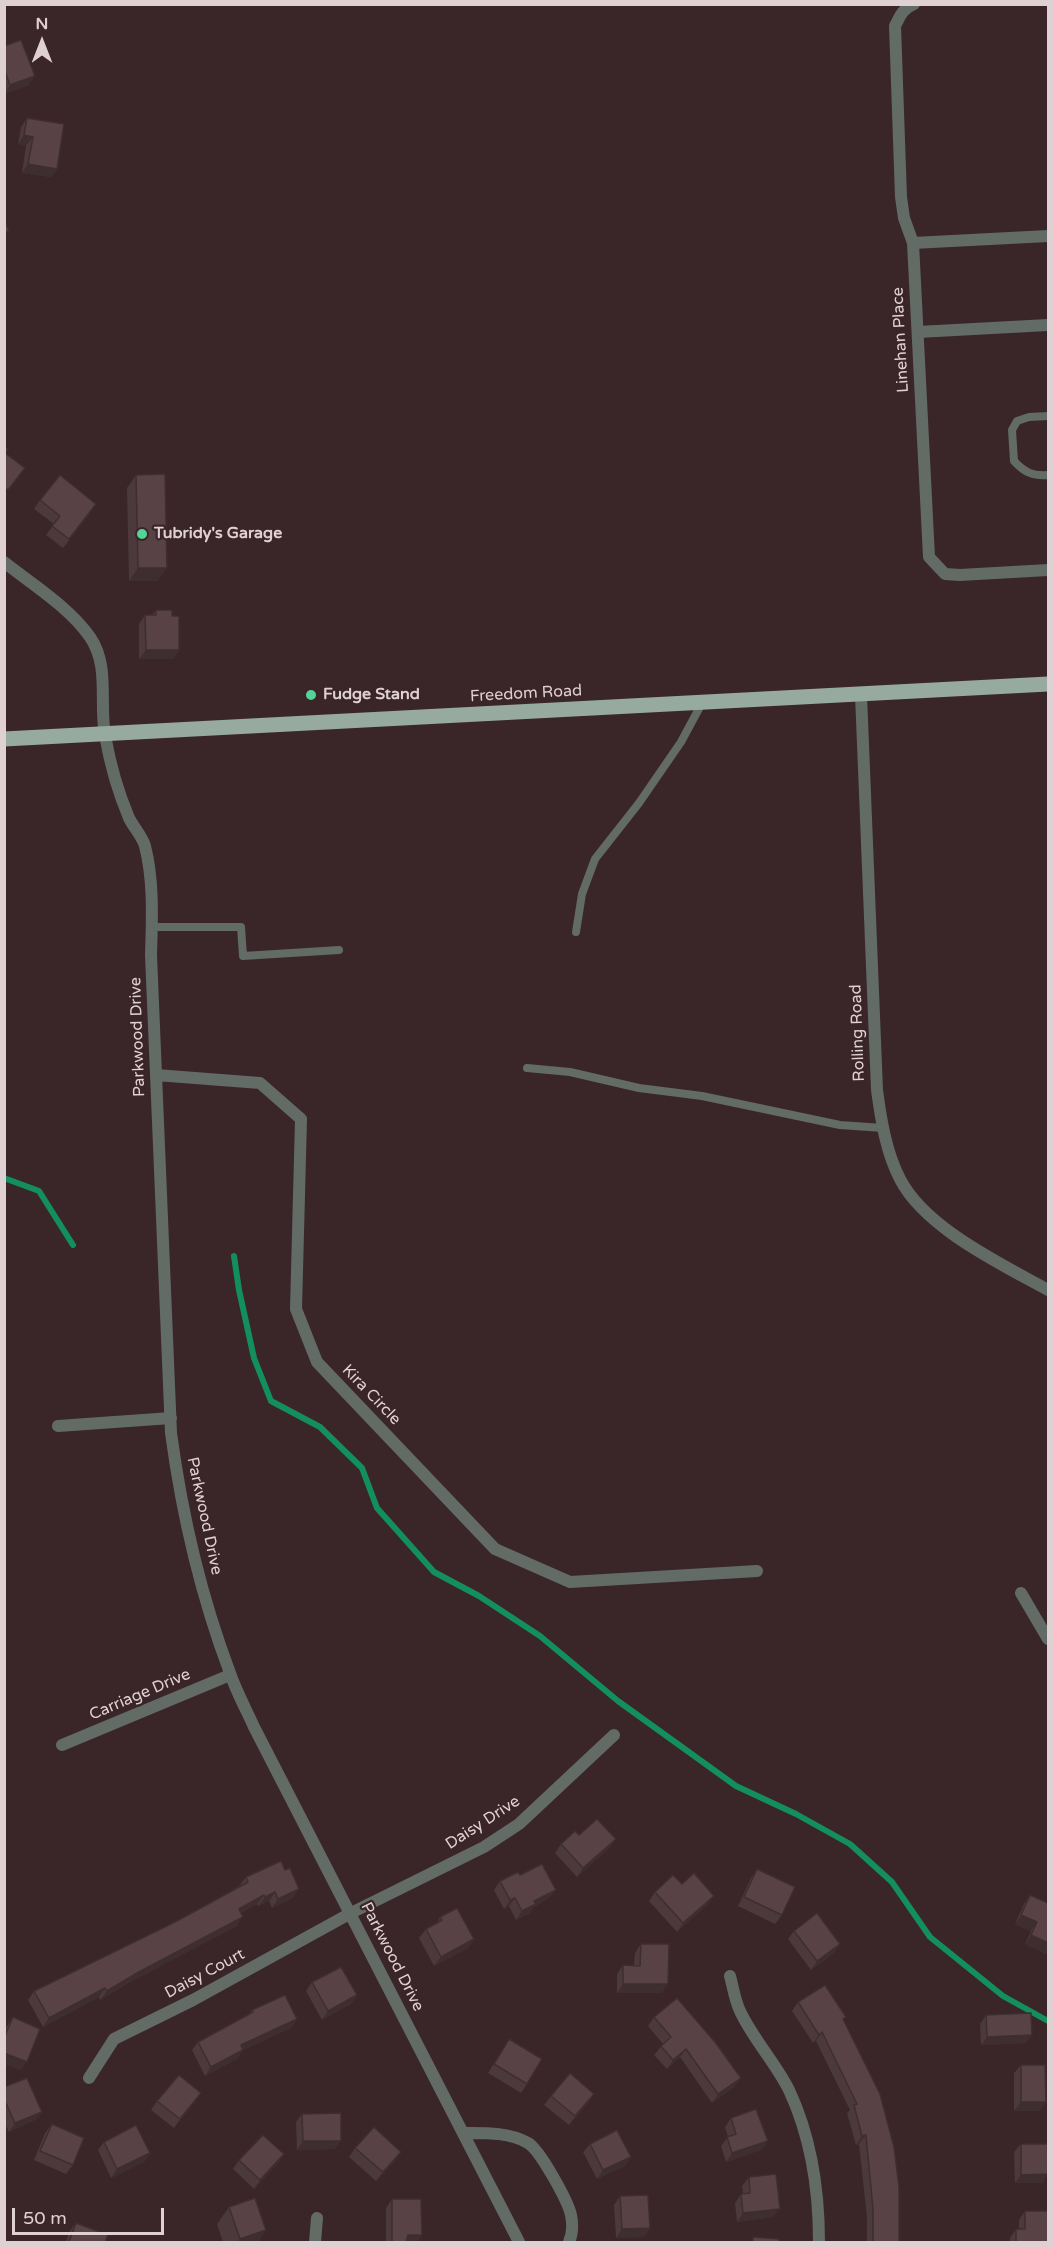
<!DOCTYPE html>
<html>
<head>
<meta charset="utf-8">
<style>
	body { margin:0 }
	#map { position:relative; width:1053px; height:2247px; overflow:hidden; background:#3a2529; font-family:"Varela Round",sans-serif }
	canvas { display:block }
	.frame { position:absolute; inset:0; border:6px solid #dfd1d3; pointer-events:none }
	.north { position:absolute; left:12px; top:12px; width:60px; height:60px; -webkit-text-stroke:4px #3a2529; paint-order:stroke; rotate:0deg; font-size:16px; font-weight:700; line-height:24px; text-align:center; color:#dfd1d3 }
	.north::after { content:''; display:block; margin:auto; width:21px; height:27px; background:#dfd1d3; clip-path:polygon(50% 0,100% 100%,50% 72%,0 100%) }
	.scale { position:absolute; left:12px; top:2208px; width:152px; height:27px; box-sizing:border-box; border:3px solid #dfd1d3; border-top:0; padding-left:8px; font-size:18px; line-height:21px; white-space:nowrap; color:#dfd1d3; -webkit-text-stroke:4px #3a2529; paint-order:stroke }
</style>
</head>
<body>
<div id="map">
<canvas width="1053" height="2247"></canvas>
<div class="frame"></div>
<div class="north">N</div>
<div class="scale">50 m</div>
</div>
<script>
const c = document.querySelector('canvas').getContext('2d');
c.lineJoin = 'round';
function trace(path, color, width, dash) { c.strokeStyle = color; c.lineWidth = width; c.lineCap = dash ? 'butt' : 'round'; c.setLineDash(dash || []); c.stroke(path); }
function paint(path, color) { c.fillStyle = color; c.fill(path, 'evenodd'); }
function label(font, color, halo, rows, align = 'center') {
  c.font = font + ' "Varela Round",sans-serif'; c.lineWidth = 4.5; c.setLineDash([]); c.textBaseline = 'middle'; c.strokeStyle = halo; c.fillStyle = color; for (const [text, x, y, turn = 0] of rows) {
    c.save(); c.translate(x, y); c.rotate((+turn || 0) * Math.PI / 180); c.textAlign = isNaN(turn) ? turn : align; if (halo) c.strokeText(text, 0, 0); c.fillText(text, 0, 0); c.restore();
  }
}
trace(new Path2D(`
	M4 1178 39 1191 73 1245
	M234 1256 239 1290 254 1358 271 1401 320 1427 362 1468 377 1508 434 1572 479 1596 540 1636 618 1701 736 1786 796 1814 850 1844 892 1882 930 1937 1003 1996 1048 2021`), '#138f5d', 6);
trace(new Path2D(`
	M1048 416 1029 417 1017 421 1012 430 1014 461C1025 473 1033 476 1048 475
	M152 927H241L243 956 339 950
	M576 932 582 894 595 859 639 803 681 742 702 703
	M527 1068 570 1072 639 1088 702 1096 840 1125 883 1128`), '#626b66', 8);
trace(new Path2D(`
	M914 4C903 8 900 16 895 26L901 197 904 218 913 243 929 557 945 574 960 575 1048 570
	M913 243 1048 236
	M918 332 1048 325
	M4 562C33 585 69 607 90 637 110 666 99 703 105 735 110 764 118 792 129 818 134 828 142 836 145 846 154 881 152 920 151 955L171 1433C182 1515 201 1596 230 1673 236 1691 246 1709 254 1727L519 2242
	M156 1075 260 1083 301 1119 296 1309 317 1362 495 1549 570 1582 757 1571
	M58 1426 171 1418
	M1021 1593 1048 1639
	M62 1745 230 1675
	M730 1976C733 1987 735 2001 740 2011 753 2039 775 2062 789 2090 811 2137 819 2191 819 2242
	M89 2078 114 2039 193 2000 351 1913 484 1847 519 1824 614 1735
	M463 2133C485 2133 509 2132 528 2143 540 2150 568 2201 571 2215 573 2225 573 2233 569 2242
	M315 2242 317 2218`), '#626b66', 12);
trace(new Path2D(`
	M861 695 877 1090C881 1120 886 1152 900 1179 925 1228 1001 1264 1048 1290`), '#626b66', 12);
trace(new Path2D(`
	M4 739 1048 684`), '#97aa9f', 15);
paint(new Path2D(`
	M4 46 29 85 4 94Z
	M27 118 57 169 51 177 22 173 26 146 18 144 21 127Z
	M136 475 157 581H129L127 488Z
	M40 500 90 513 63 548 46 535 54 524 34 509Z
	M156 610 172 616 179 650 173 659H139V624L145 615H152Z
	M579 1835 616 1839 609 1848 577 1877 555 1853 561 1844Z
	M757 1869 782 1915 775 1924 738 1906 751 1878Z
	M520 1875 549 1898 534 1907 530 1913 516 1920 509 1906 504 1909 494 1890 500 1881Z
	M246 1877 293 1898 272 1908 269 1901 258 1906 257 1904 241 1913 237 1926 130 1982 100 2000 99 1997 43 2027 28 2000 34 1991 177 1921 239 1886Z
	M682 1884 708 1904 677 1932 649 1901 655 1892Z
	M1030 1895 1048 1903V1951L1046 1954 1025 1944 1031 1931 1015 1924 1024 1904Z
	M440 1917 474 1939 468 1948 434 1966 419 1938 426 1929 437 1923Z
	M794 1931 840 1944 834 1953 811 1970 788 1939Z
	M641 1944 662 1993H617V1974L623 1965H634L635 1953Z
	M312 1982 357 1995 351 2004 322 2020 306 1991Z
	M798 2002 844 2020 899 2242H867V2218L859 2144 856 2145 847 2113 850 2110 816 2041 813 2043 792 2011Z
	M252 2010 297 2019 291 2028 243 2050 237 2059 205 2076 192 2050 198 2042 249 2015Z
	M986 2015 1026 2043 981 2045 980 2024Z
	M13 2017 21 2070 4 2064V2032L7 2026Z
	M654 2017 741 2078 734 2087 712 2103 680 2057 667 2069 654 2055 663 2044 648 2026Z
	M509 2039 527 2084 521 2093 488 2073Z
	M1021 2065 1046 2102 1039 2111H1014V2073Z
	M4 2087 42 2112 35 2120 9 2132 4 2122Z
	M594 2094 588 2103 569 2125 544 2105 551 2096Z
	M157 2101 195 2102 174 2128 151 2110Z
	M302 2114 335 2149 297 2150 296 2122Z
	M731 2118 768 2141 761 2150 726 2162 721 2146 728 2137 725 2127Z
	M52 2124 73 2165 66 2174 34 2160 45 2133Z
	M104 2142 150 2153 144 2162 111 2178 98 2150Z
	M590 2144 631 2157 625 2166 597 2179 583 2152Z
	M1021 2144 1043 2183H1015L1014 2152Z
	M355 2148 395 2161 376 2181 349 2157Z
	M284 2154 278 2163 254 2189 233 2169 239 2160Z
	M749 2177 773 2217 737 2222 735 2203 741 2194H743L742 2186Z
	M620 2196 650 2228 644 2237 616 2238 614 2205Z
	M392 2199 422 2235 417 2242H386V2208Z
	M229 2207 266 2230 258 2242H223L217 2224Z
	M1025 2211 1048 2242H1010V2238L1016 2229H1019V2220Z
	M76 2223 105 2242H66L69 2232Z`), '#4c393b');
paint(new Path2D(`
	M35 76 29 85 4 94 10 85Z
	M24 135 33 137 26 146 18 144Z
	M28 164 57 169 51 177 22 173Z
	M138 568H167L157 581H129Z
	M146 650H179L173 659H139Z
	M616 1839 609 1848 577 1877 583 1868Z
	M299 1889 293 1898 272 1908 278 1899Z
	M556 1890 549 1898 534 1907 530 1913 516 1920 522 1911 534 1901Z
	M275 1892 269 1901 258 1906 265 1897Z
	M264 1895 257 1904 233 1918 239 1909Z
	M714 1896 708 1904 677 1932 683 1923Z
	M515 1898 509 1906 504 1909 510 1900Z
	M1021 1915 1037 1922 1031 1931 1015 1924Z
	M243 1917 237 1926 130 1982 100 2000 107 1991 137 1973Z
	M1031 1935 1048 1943V1951L1046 1954 1025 1944Z
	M474 1939 468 1948 434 1966 441 1957Z
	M840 1944 834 1953 811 1970 817 1961Z
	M623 1984H668L662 1993H617Z
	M105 1988 99 1997 43 2027 49 2018Z
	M357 1995 351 2004 322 2020 328 2011Z
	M297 2019 291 2028 243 2050 237 2059 205 2076 211 2067 241 2045Z
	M822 2032 816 2041 813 2043 819 2035Z
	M1032 2035 1026 2043 981 2045 987 2037Z
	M686 2049 680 2057 667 2069 673 2060Z
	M4 2053 27 2062 21 2070 4 2064Z
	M741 2078 734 2087 712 2103 718 2094Z
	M201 2093 195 2102 174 2128 180 2119Z
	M594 2094 588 2103 569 2125 575 2116Z
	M1021 2102H1046L1039 2111H1014Z
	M42 2112 35 2120 9 2132 15 2123Z
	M866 2135 859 2144 856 2145 862 2136Z
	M303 2141H341L335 2149 297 2150Z
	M768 2141 761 2150 726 2162 732 2153Z
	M401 2152 395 2161 376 2181 383 2172Z
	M150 2153 144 2162 111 2178 117 2169Z
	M284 2154 278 2163 254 2189 260 2180Z
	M631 2157 625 2166 597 2179 603 2170Z
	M1048 2174 1043 2183H1015L1021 2175Z
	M780 2209 773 2217 737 2222 743 2213Z
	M650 2228 644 2237 616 2238 622 2229Z
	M266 2230 258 2242H238L240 2239Z
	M408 2235H422L417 2242H402Z`), '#3e2e30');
const building = new Path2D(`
	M21 40 35 76 10 85 4 69V46Z
	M27 118 64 124 57 169 28 164 33 137 24 135Z
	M4 220 9 231 4 232Z
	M4 447 8 449 5 453 25 468 8 490 4 487Z
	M165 474 167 568H138L136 475Z
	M60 475 96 504 69 539 52 526 60 516 40 500Z
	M156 610H172V616H179V650H146L145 615H156Z
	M597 1819 616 1839 583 1868 561 1844 575 1831 579 1835Z
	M281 1861 285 1870 290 1868 299 1889 278 1899 275 1892 265 1897 264 1895 239 1909 243 1917 137 1973 107 1991 105 1988 49 2018 34 1991 177 1921 248 1882 246 1877Z
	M542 1864 556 1890 534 1901 536 1904 522 1911 515 1898 510 1900 500 1881 518 1872 520 1875Z
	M757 1869 795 1887 782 1915 744 1897Z
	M694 1873 714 1896 683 1923 655 1892 673 1875 682 1884Z
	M1030 1895 1048 1903V1943L1031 1935 1037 1922 1021 1915Z
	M457 1908 474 1939 441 1957 426 1929 442 1920 440 1917Z
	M817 1913 840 1944 817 1961 794 1931Z
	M641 1944H669L668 1984H623V1965L640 1966Z
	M341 1967 357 1995 328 2011 312 1982Z
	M825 1985 846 2017 843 2019 880 2094 894 2147 899 2187V2242H873V2209L866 2135 862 2136 854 2105 857 2104 822 2032 819 2035 798 2002Z
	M285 1995 297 2019 241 2045 243 2050 211 2067 198 2042 253 2012 252 2010Z
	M677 1998 715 2042 741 2078 718 2094 686 2049 673 2060 661 2046 671 2037 654 2017Z
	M1031 2013 1032 2035 987 2037 986 2015Z
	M13 2017 40 2029 27 2062 4 2053V2038Z
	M509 2039 542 2059 527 2084 494 2064Z
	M1021 2065H1045L1046 2102H1021Z
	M570 2073 594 2094 575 2116 551 2096Z
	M179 2075 201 2093 180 2119 157 2101Z
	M27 2078 42 2112 15 2123 4 2099V2087Z
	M756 2109 768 2141 732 2153 727 2137 736 2134 731 2118Z
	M341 2113V2141H303L302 2114Z
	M52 2124 84 2138 73 2165 40 2151Z
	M136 2125 150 2153 117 2169 104 2142Z
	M374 2127 401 2152 383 2172 355 2148Z
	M617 2130 631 2157 603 2170 590 2144Z
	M263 2135 284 2154 260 2180 239 2160Z
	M1021 2144H1048V2174L1021 2175Z
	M776 2174 780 2209 743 2213 741 2194 750 2193 749 2177Z
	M648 2195 650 2228 622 2229 620 2196Z
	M255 2198 266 2230 240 2239 229 2207Z
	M392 2199H421L422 2235H408L406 2242H392Z
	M1025 2211H1048V2242H1016V2229H1025Z
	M76 2223 108 2235 105 2242H69Z
	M753 2237 779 2239V2242H753Z`);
paint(building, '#584245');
trace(building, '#3e2e30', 1.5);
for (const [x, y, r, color] of [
	[142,534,6,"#54d396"],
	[311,695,6,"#54d396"]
]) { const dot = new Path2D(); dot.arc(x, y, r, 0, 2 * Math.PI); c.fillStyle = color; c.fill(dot); trace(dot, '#3a2529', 2); }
label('16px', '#dfd1d3', '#3a2529', [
	["Linehan Place",901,340,-93],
	["Freedom Road",526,694,-3],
	["Rolling Road",858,1033,-92],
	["Parkwood Drive",138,1037,-92],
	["Kira Circle",371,1395,46],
	["Parkwood Drive",204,1516,78],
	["Carriage Drive",140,1695,-23],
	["Daisy Drive",483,1823,-33],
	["Parkwood Drive",392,1957,63],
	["Daisy Court",205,1974,-28]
]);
label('bold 16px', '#dfd1d3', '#3a2529', [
	["Tubridy's Garage",154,534],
	["Fudge Stand",323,695]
], 'left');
</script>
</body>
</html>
